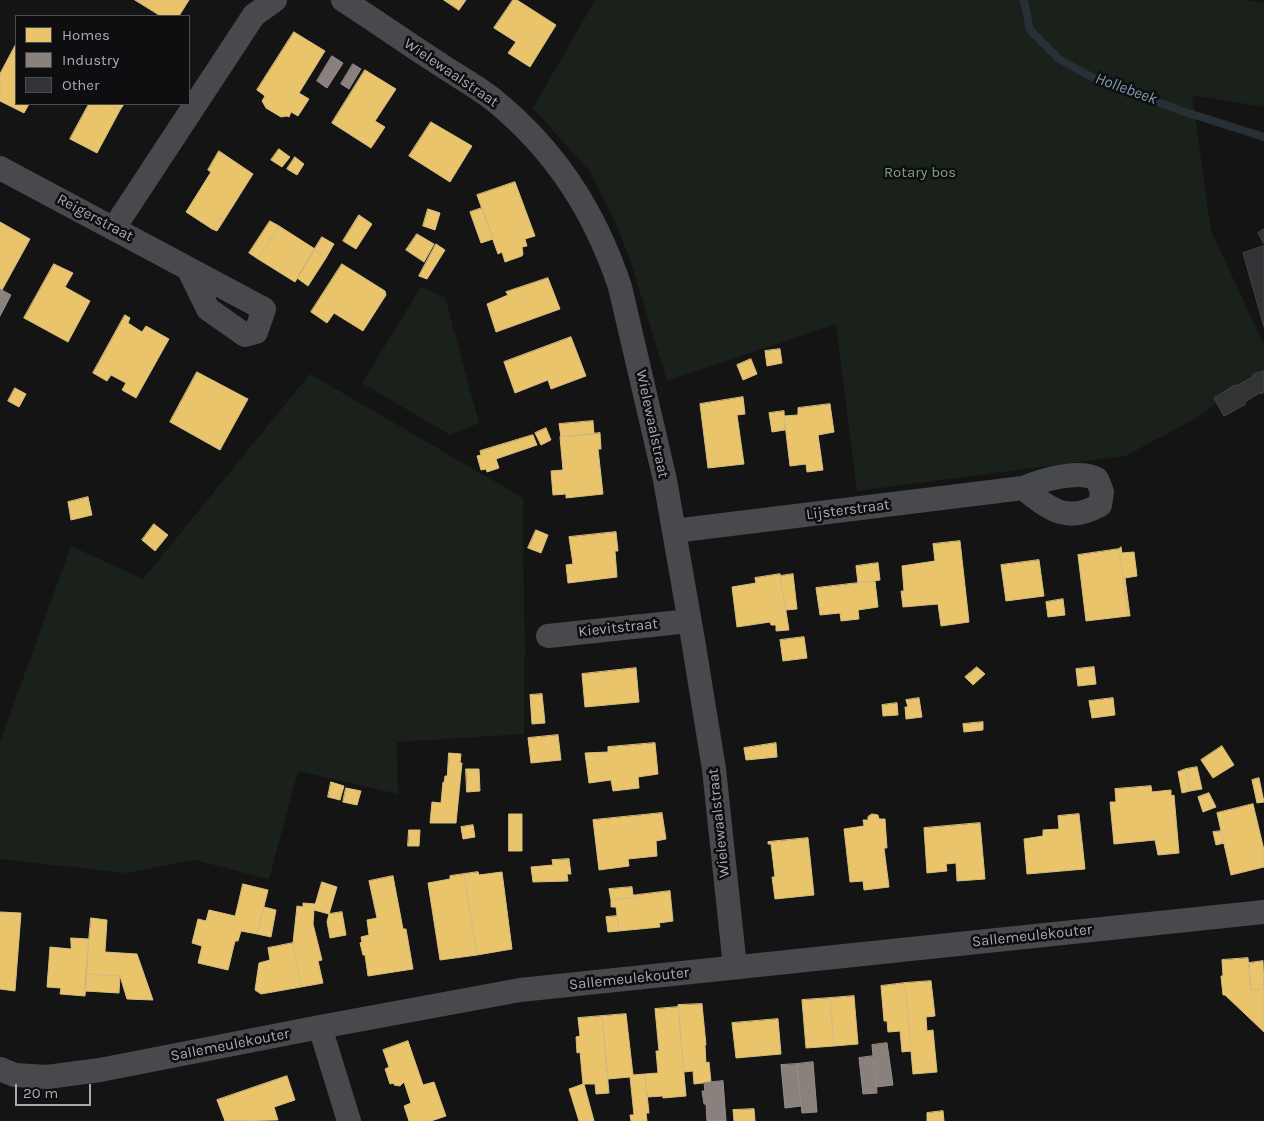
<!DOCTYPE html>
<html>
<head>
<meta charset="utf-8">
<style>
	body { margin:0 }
	#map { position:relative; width:1264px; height:1121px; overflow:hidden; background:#141414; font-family:Karla,sans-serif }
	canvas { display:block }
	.legend { position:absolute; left:15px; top:15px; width:175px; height:90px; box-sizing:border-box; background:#0e0e10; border:1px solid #4a4d52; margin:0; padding:6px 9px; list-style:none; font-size:15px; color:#a5abb5 }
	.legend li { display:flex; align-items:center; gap:10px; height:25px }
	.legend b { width:25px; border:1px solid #4a4d52 }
	.scale { position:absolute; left:15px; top:1084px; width:76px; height:22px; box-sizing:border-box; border:2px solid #a5abb5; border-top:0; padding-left:6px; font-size:15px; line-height:18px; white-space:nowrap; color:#a5abb5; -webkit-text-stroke:4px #0e0e10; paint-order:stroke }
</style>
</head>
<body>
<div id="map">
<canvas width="1264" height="1121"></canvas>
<ul class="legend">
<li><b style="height:14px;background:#e9c46a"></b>Homes</li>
<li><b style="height:14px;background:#8a817c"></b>Industry</li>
<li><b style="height:14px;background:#333335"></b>Other</li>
</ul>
<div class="scale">20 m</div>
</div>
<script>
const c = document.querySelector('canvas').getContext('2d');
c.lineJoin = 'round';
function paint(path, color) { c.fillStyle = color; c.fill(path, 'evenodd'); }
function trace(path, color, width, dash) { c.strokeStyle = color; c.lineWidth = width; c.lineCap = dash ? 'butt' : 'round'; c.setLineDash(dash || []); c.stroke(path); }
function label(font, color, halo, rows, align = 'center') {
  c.font = font + ' Karla,sans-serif'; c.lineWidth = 5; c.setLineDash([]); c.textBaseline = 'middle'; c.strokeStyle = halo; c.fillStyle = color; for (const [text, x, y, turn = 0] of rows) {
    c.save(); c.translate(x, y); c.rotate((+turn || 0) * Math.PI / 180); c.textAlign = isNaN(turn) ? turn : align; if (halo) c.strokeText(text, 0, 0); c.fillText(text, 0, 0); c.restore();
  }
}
paint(new Path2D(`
	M595 0H1248L1264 3V107L1192 95 1211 231 1264 345V369L1193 420 1125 456 857 491 836 324 667 381 632 265 614 219 591 173 533 108Z
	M421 287 445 297 479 423 450 435 362 383Z
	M310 374 523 498 524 618 526 657 524 658V734L397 742 398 794 298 771 269 879 194 860 127 873 0 859V742L71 546 143 579Z`), '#1a211b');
const homes = new Path2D(`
	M135 0H189L179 16H161Z
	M444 0H466L459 10Z
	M513 0H517L556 25 530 67 508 53 516 42 494 28Z
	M294 32 325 51 299 93 309 99 298 116 291 112 289 117 287 116 281 117 266 108 262 101 265 96 257 90Z
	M16 44V104H29L24 113 0 101V74Z
	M365 70 396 89 375 121 385 127 371 148 332 123Z
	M89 104H108L120 110 97 153 70 139Z
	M108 104H124L120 110Z
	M431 122 472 146 450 182 409 156Z
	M279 149 290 157 282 167 271 160Z
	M219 151 253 174 224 220 220 217 212 229 186 212 211 172 208 170Z
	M295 157 304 164 297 175 287 169Z
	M515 182 535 236 525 239 527 246 522 247 523 254 522 256 505 262 502 252 498 254 477 195Z
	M482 208 493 239 481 243 470 212Z
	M428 209 440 213 435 230 423 226Z
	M359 215 372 224 356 249 343 241Z
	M220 217 224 220 217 231 212 229Z
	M270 221 279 226 258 259 249 253Z
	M0 222 30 239 2 290 0 289Z
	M279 226 315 249 295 282 258 259Z
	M417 234 434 244 424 262 406 250Z
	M322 237 334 244 326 258 314 250Z
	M436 244 445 250 427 279 419 276Z
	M314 250 326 258 308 286 297 278Z
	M54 264 73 273 65 287 90 301 68 342 24 318Z
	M342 264 385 291 386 295 363 331 334 313 327 323 311 312Z
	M548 278 560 309 496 332 487 304 508 295 506 292Z
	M125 315 130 318 128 323 142 332 146 326 169 339 136 398 122 390 126 383 111 375 107 381 93 373Z
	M571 337 586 376 551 389 548 380 515 393 504 362Z
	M780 349 782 363 767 366 765 351Z
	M751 359 757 374 743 380 737 365Z
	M197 372 248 399 220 450 170 422Z
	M15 388 26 394 19 407 8 401Z
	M743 397 745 414 737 415 744 464 708 468 700 404Z
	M830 404 834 432 818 435 823 470 807 472 806 464 790 466 784 416 798 415V408Z
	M784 411 785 430 772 432 769 413Z
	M593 421 594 434 561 437 559 424Z
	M546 428 551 440 541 445 535 433Z
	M600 433 601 449H598L603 494 566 498V494L553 495 551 471 563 470 560 437Z
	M533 435 537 445 496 459 499 468 487 472 486 469 481 470 477 456 481 455 480 451Z
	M88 497 92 515 71 520 68 502Z
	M154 524 168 535 155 551 142 540Z
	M536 530 548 535 541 553 528 548Z
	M616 532 618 551H615L617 577 568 583 566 565 573 564 569 537Z
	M960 541 969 622 941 626 938 604 903 607 901 591H904L902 566 935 561 933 544Z
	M1121 547 1122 553 1134 552 1137 576 1125 578 1130 616H1128L1119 549Z
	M1119 549 1128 616 1086 621 1078 555Z
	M1039 560 1044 596 1006 601 1001 565Z
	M878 563 880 580 858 583 856 566Z
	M780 574 789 630 776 631V625H771L770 622 737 627 732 587 756 583 755 578Z
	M793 574 797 609 786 610 780 576Z
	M875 581 878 607 858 610 859 619 841 621 840 613 820 615 816 588Z
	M1063 599 1065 615 1048 617 1046 602Z
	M804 637 807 658 783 661 780 640Z
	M977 667 985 674 973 685 965 677Z
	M1094 667 1096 684 1078 686 1076 669Z
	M636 668 639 702 585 707 582 674Z
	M542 694 545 723 532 724 530 695Z
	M919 698 922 717 906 719 905 707H908L906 700Z
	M1113 698 1115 715 1092 718 1089 701Z
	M897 703 898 715 883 716 882 705Z
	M983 722V730L964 732 963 724Z
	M558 735 561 760 531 763 528 738Z
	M655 743 658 774 638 777 639 788 613 791 611 780 589 783 585 753 608 752V747Z
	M776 743 777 757 746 760 744 748Z
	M1222 746 1234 765 1213 778 1201 760Z
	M449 753 461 754 460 763H462L456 823H430L432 802 441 803 443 782 444 783 445 776H447Z
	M1197 767 1202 789 1190 791 1186 769Z
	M466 769H479L480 791 467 792Z
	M1186 769 1190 791 1182 793 1178 772Z
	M1259 778 1264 802 1257 803 1252 780Z
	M331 782 344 786 340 800 328 797Z
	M1151 786 1152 792 1171 790V796L1174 795 1179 853 1158 855 1155 840 1114 844 1110 802H1116L1115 789Z
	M346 788 361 791 357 805 343 802Z
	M1209 793 1216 807 1203 812 1198 797Z
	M1253 804 1264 850V867L1231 875 1217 813Z
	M662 813 666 839 656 841 657 856 628 859 629 866 599 870 593 820Z
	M509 814H522V851H509Z
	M872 814 878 815 879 819H885L887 848H884L889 887 864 890 863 881 850 882 844 829 864 826 863 820H868V817Z
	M1079 814 1085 869 1027 874 1024 839 1043 836V830L1059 829 1058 816Z
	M980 823 985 879 957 881 956 863 946 864 947 871 927 873 924 828Z
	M473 825 475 837 463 839 461 827Z
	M409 830H420L419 846H408Z
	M1221 831 1224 843 1216 845 1213 832Z
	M808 838 814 895 775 899 772 877H775L771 844H768V842Z
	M569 859 571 874H567L568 881 533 882 531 867 553 865 552 860Z
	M478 872 479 875 502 872 512 949 477 955 464 874Z
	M464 874 477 955 440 960 428 883 450 879V876Z
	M393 876 403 929H406L413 969 368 976 365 955H363L360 943 362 942 361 937 369 935 367 920 377 918 369 881Z
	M322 882 337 887 329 914 314 910 313 924 322 960 318 961 323 983 301 987 293 943 297 906 303 907V903L315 904Z
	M243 884 268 890 257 934 241 931 238 941H235L228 970 198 963 202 946 192 943 198 919 206 921 209 910 235 916Z
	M632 887 633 895H637L638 897 611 900 609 889Z
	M670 891 673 921 659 923 660 927 619 931 616 907H611V900L638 897 637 895Z
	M264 907 276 910 271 937 257 934Z
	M0 912 21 913 15 991 0 989Z
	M342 912 346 935 330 938 327 922 329 914Z
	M617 916 619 931 608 932 606 917Z
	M91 918 107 920 105 952 137 954 153 1000 127 999 120 976 86 974Z
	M71 938 89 939 85 996 60 994 61 988 47 987 50 947 71 949Z
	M293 943 301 987 261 994 255 990 259 963 270 960 268 948Z
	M1248 958 1251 990 1264 989V1032L1225 995H1223L1221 976H1223L1222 960Z
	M1263 961 1264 989 1251 990 1249 963Z
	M86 974 120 976 119 993 85 991Z
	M931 981 935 1016 926 1017 927 1031 933 1030 937 1072 913 1074 905 983Z
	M905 983 911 1051 902 1052 900 1031 888 1032 887 1021H884L881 986Z
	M854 996 858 1044 834 1046 830 998Z
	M830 998 834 1046 806 1048 802 1000Z
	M702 1004 706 1045H705L706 1063 709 1062 711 1082 694 1084 693 1071 684 1072 678 1005Z
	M678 1007 686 1096 663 1098V1096L647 1097 645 1074 658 1073 656 1051H659L655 1009Z
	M626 1014 633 1075 645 1074 649 1113H646L647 1121H631L630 1115H634L630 1077 608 1079 602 1016Z
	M602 1016 609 1093 596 1094 595 1084H584L594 1121H579L569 1089 583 1084 580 1052 577 1053 576 1037 580 1036 578 1018Z
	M778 1019 781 1054 736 1058 732 1023Z
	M408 1041 423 1085 434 1082 446 1116 431 1121H409L404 1106 411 1103 404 1082 400 1086 394 1085V1083L390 1084 385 1069 389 1067 383 1050Z
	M287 1076 295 1100 274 1107 278 1120 225 1121 217 1100Z
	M754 1109 755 1121H734L733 1110Z
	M943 1111 944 1121H927V1113Z`);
paint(homes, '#e9c46a');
trace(homes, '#d5bc80', 1);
const industry = new Path2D(`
	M332 56 343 63 327 88 317 81Z
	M353 64 361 69 349 89 341 84Z
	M0 289 11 295 0 316Z
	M887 1043 893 1085 876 1087 872 1045Z
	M874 1056 877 1093 863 1094 859 1058Z
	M813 1062 817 1112 802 1113 797 1064Z
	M797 1064 801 1106 785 1108 781 1065Z
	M723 1081 726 1121H707L706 1104H704L702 1091H705L704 1083Z`);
paint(industry, '#8a817c');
trace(industry, '#928e8d', 1);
trace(new Path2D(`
	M1024 0 1030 30 1059 59 1095 79 1182 111 1264 137`), '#273036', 8);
const building = new Path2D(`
	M1264 229V244L1258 233Z
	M1264 246V327L1243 253Z
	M1264 371V392L1261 394V392L1245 402 1246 404 1224 416 1214 398 1235 385 1236 386 1253 377V375Z`);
paint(building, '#333335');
trace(building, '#434448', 1);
trace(new Path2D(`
	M343 0C377 22 410 45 444 67 461 78 479 88 495 101 556 151 595 212 620 287L665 480 693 640 714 769 735 967
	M0 168 264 309 256 332 245 335 208 309 189 270
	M114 228 254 15 275 0
	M674 531 1023 488C1050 509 1066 524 1100 505L1102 492 1097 479C1078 469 1042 480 1023 488
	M548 636 689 621
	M320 1027 349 1121
	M0 1069 15 1075 47 1077 100 1070 320 1027 520 990 1264 912`), '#48494d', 24);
label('15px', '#a5abb5', '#0e0e10', [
	["Wielewaalstraat",451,73,34],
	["Reigerstraat",95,218,28],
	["Wielewaalstraat",652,424,78],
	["Lijsterstraat",848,510,-7],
	["Kievitstraat",618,628,-6],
	["Wielewaalstraat",719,823,-96],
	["Sallemeulekouter",1032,936,-6],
	["Sallemeulekouter",629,979,-6],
	["Sallemeulekouter",230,1045,-11]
]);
label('15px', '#7ba17c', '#0e0e10', [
	["Rotary bos",920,173]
]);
label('italic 16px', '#7b9bb1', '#0e0e10', [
	["Hollebeek",1126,89,20]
]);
</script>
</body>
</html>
